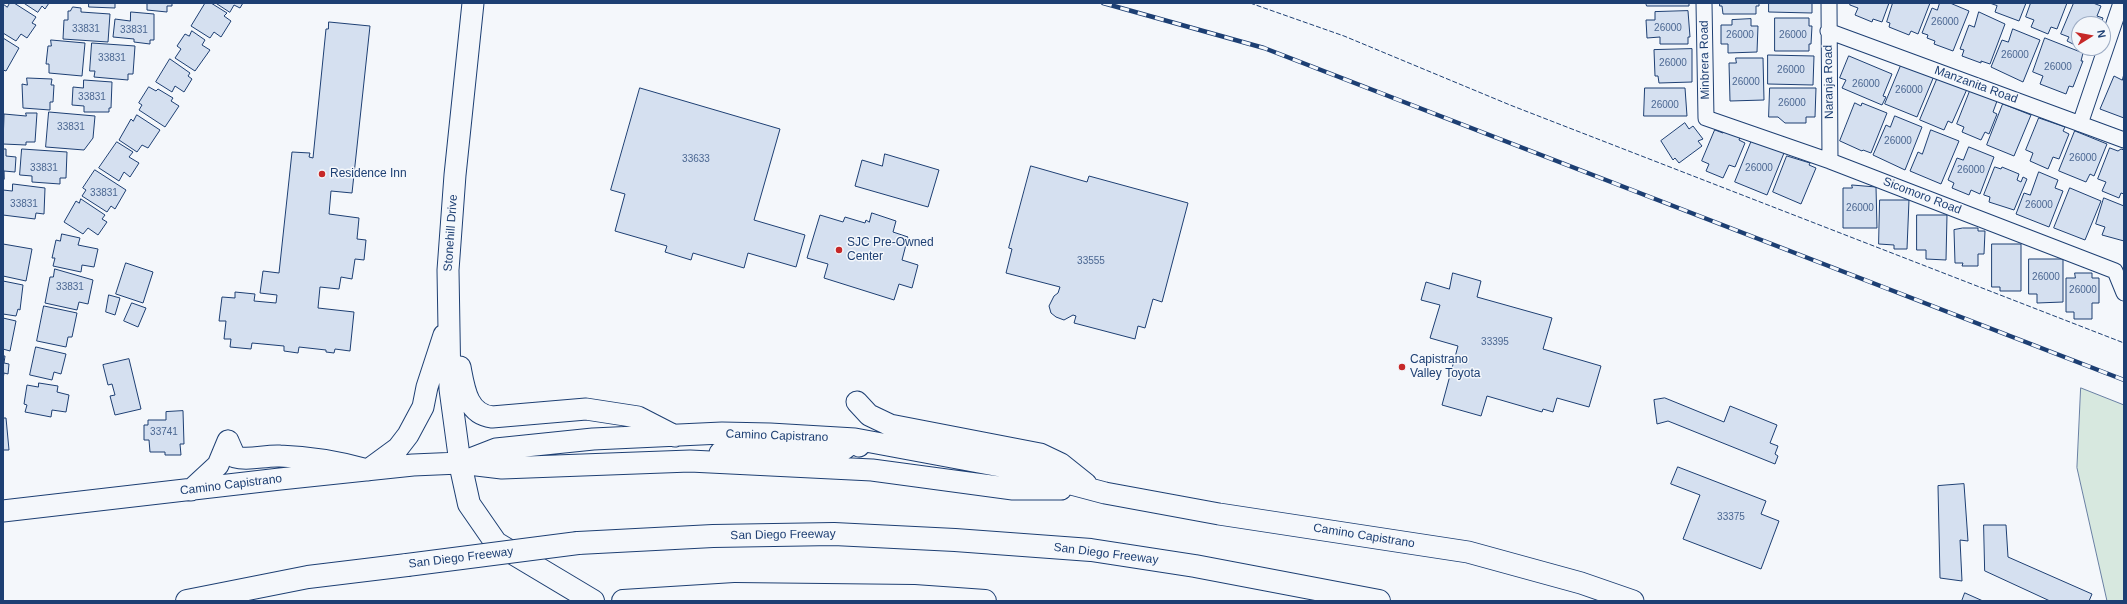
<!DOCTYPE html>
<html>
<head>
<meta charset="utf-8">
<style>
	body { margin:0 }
	#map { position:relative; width:2127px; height:604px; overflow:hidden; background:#f4f7fb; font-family:Arial,sans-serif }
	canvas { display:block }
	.frame { position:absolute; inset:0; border:4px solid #1d3f73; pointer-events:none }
	.north { position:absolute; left:2071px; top:16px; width:40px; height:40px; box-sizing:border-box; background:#f4f7fb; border:1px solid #9eadc5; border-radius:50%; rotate:79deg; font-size:11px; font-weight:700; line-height:16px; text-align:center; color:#1d3f73 }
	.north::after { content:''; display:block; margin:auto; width:14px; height:18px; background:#c62828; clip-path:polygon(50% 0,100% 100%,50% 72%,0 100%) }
</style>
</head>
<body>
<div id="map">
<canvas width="2127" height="604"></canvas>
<div class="frame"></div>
<div class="north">N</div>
</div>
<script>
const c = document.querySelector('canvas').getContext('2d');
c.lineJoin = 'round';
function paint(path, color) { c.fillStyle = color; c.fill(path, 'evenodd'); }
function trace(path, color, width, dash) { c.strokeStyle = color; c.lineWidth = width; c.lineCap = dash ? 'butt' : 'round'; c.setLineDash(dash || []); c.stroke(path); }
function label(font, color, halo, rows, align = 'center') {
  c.font = font + ' Arial,sans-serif'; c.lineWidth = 3; c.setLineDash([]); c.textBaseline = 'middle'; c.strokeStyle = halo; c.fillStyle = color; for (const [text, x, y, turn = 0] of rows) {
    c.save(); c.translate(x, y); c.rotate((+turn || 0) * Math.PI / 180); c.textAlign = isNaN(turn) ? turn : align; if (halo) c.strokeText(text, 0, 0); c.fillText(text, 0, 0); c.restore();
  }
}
const green = new Path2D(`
	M2081 388 2124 405V601H2107L2077 468Z`);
paint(green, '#d7e8df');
trace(green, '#687fa3', 1);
const building = new Path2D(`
	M10 3H14L36 17 32 23 36 25 27 38 21 34 16 41 3 33V4L7 7Z
	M24 3H49L45 9 42 6 38 12Z
	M89 3H115V8L89 7Z
	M141 3H172V6H167V12L147 10V4Z
	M211 3 227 13 224 16 231 21 221 37 214 32 210 38 191 26 205 3Z
	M216 3H243L240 8 234 5 230 12Z
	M1646 3H1689V6H1647Z
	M1720 3H1759V6H1756V14H1723L1722 6H1720Z
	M1769 3H1812V13L1769 12Z
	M1851 3H1889L1882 22 1873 19 1872 22 1855 15 1858 8 1850 5Z
	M1893 3H1930L1918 34 1911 31 1909 35 1889 27 1890 23 1887 22Z
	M1940 3H1950L1969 11 1953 51 1934 44 1935 41 1927 38 1928 35 1922 33 1932 8 1937 10Z
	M1990 3H2026L2019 21 1995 12 1997 6Z
	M2031 3H2067L2057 29 2051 27 2048 34 2031 27 2034 20 2026 17Z
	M2074 3H2093L2101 6 2097 16 2103 18 2101 24H2079V47L2067 41 2069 37 2061 34Z
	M73 7 81 8V12L110 14 108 42 63 39 64 20H68V11H70Z
	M1688 11 1690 37H1688V44H1660V37L1647 38 1646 20H1655V12Z
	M131 12 154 14V40H150V44L134 42V39L113 37 115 19 130 21Z
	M1979 12 2005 24 1990 64 1981 61V63L1962 56 1964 50 1960 49 1969 25 1974 27Z
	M1775 18H1809V26H1812L1811 44H1809V51H1775Z
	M1751 19V26H1758L1757 52 1728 53V44H1721V25H1732V20Z
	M329 22 370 26 352 193 331 191 329 214 359 218 357 239 366 240 364 260 355 259 352 279 341 277 339 289 320 287 318 308 354 312 350 351 335 349 334 353 326 352V350L299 347 298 353 284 351V346L252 343 251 349 230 347 231 339H224L226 321H219L222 297 235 298V292L255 294 254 301 276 303 277 295 260 293 263 271 279 273 292 152 310 153 309 157 313 158 326 29H328Z
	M2013 29 2040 40 2023 82 1991 67 2002 40 2008 42Z
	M192 31 205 40 202 45 210 50 195 71 175 58 181 49 177 46 185 34 189 36Z
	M3 38 19 48 6 71 3 70Z
	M2045 38 2083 53 2081 61H2083L2073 87 2069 86 2066 94 2040 84 2043 76 2033 72Z
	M51 40 85 43 82 76 49 73V64H46L48 46H51Z
	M92 43 135 46 133 74H128V80L94 77 95 71H90Z
	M1692 49V82L1659 83 1658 76H1655L1654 50Z
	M1768 55 1814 56 1813 85 1768 84Z
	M1849 56 1892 74 1883 96 1886 97 1882 105 1842 88 1846 80 1840 78Z
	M1736 58H1763L1764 100 1730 101 1729 63H1736Z
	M170 59 190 73 188 76 192 79 184 92 175 86 172 92 156 82Z
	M1902 63 1934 76 1917 117 1885 104Z
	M2124 74V118L2100 109 2114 76 2122 80Z
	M1938 77 1967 89 1952 123 1948 121 1944 130 1920 120Z
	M27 78 52 79 51 85H54L53 102H50V110L23 108 22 84 27 85Z
	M84 80 112 82 111 108H109V112H84V106L72 105 73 87 83 88Z
	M149 87 156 91 158 89 173 98 171 101 179 106 165 127 139 110 142 105 139 103Z
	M640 88 780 129 754 220 805 235 796 267 748 253 744 268 693 253 691 260 665 252 667 246 615 231 625 194 611 190Z
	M1645 88H1685L1687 116H1644Z
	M1770 88H1816L1815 117H1806V123H1785L1778 117H1769Z
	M1970 91 1997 101 1993 112 1997 114 1989 134 1985 132 1981 140 1962 132 1964 127 1957 124Z
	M1855 103 1861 106 1862 103 1887 113 1871 153 1863 150 1862 151 1840 141Z
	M2003 104 2031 115 2014 156 1987 145Z
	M49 112 95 116 93 138 84 150 46 147Z
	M26 113H37L35 142H26V145L3 144 4 114 26 116Z
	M137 115 160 130 148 148 142 145 137 152 119 140 131 119 133 121Z
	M1895 116 1922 127 1905 170 1873 155 1886 125 1890 127Z
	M2039 118 2065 127 2063 131 2069 134 2059 159 2053 157 2048 169 2030 161 2033 153 2026 150Z
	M1685 123 1689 129 1693 126 1703 139 1698 141 1702 146 1679 163 1675 158 1673 160 1661 141Z
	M1715 130 1723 133 1724 130 1740 137 1739 140 1745 143 1735 167 1729 165 1723 178 1706 171 1709 164 1702 161Z
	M1931 130 1959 141 1941 184 1910 171 1918 152 1922 154Z
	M2075 131 2107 144 2094 176 2090 174 2086 182 2059 171Z
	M1752 140 1784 153 1767 195 1735 182Z
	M117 142 133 152 129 157 139 163 130 177 124 172 119 181 99 168Z
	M1969 147 1994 157 1980 194 1971 190 1969 195 1952 188 1954 183 1948 180 1957 158 1963 160Z
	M2110 148 2118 151 2121 149 2124 150V194L2121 193 2119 198 2102 191 2106 182 2098 179Z
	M3 149H6V156L16 157 15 172 4 171V179Z
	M22 149 67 152 66 178H60V184L32 182V176L20 175Z
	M885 154 939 170 928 207 855 186 862 160 882 166Z
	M1787 156 1810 163 1809 165 1816 168 1801 204 1773 192Z
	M1031 166 1087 182 1089 176 1188 203 1162 302 1153 299 1145 328 1138 326 1135 339 1074 323 1076 316 1073 315 1064 320 1056 317 1051 313 1049 306 1054 296 1058 293 1060 287 1006 273 1012 249 1009 248Z
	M1995 167 2001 169 2002 167 2019 174 2017 180 2021 182 2023 177 2027 179 2014 210 1989 202 1990 197 1984 195Z
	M95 170 126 190 115 209 111 206 107 212 82 196 86 190 83 188Z
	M2039 172 2058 180 2055 188 2063 191 2049 227 2016 214 2024 193 2030 195Z
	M13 184 45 188 44 214 36 213 35 219 3 215V190L12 191Z
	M1852 185 1876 187 1877 228H1843V188H1852Z
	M2070 188 2101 201 2085 240 2054 228Z
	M2104 198 2124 206V241L2102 235 2105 227 2096 224Z
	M81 199 105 215 102 219 107 222 98 235 88 228 83 234 64 222 76 201 79 203Z
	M1880 200H1909L1907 249H1894V245L1879 244Z
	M872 213 896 221 893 232 908 237 902 260 918 265 912 288 899 284 894 300 824 278 828 264 807 258 820 215 843 222 845 217 865 223 866 220 869 222Z
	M1917 215H1947L1946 260 1926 259V250H1917Z
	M1963 228H1978V231H1985L1984 254H1978V266H1962L1963 263H1955L1954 230Z
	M62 234 80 238 78 245 98 249 94 267 82 265 81 272 53 266 55 258H52L56 240 60 241Z
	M3 244 32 249 26 281 3 276Z
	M1992 244H2021V291H2000V287H1992Z
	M2029 259H2063V302L2037 303V294H2029Z
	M126 263 153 272 143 303 116 294Z
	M55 269 93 280 88 304 79 302 77 310 45 303 50 277H53Z
	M1453 273 1481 281 1477 297 1552 318 1543 349 1601 366 1589 407 1557 398 1553 412 1543 409 1542 412 1487 396 1481 416 1442 405 1458 346 1430 338 1440 305 1421 300 1426 282 1449 289Z
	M2075 273H2092V278H2099V303H2092V319H2074V312H2066V278H2075Z
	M3 281 23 285 20 310 18 309 16 316 3 314Z
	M109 295 120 298 115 315 106 312Z
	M132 303 146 308 138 327 124 321Z
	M44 306 77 313 72 337H68L66 347 37 341Z
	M3 318 16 321 10 351 3 349Z
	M36 347 66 354 61 374 54 372 52 380 30 375Z
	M3 356H5L4 363 9 364 8 374 4 373 3 379Z
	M129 359 141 409 115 415 110 396 115 395 112 384 108 385 103 365Z
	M39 383 58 386 57 392 69 395 66 412 52 410 51 417 25 412 27 405 24 404 27 385 38 387Z
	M1665 398 1724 422 1730 406 1777 425 1770 443 1778 446 1775 454 1778 456 1775 464 1668 421 1657 424 1654 400Z
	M183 411 184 444H180L181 455H165V452H150L149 440H144V425H148V420H166V412Z
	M3 418H6L9 450H3V453Z
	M1678 467 1766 501 1761 514 1779 521 1761 569 1683 539 1700 495 1671 484Z
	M1964 484 1968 541 1960 540 1962 581 1940 578 1938 486Z
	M1984 525H2006L2008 557 2092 594 2089 601H2050L1985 571Z
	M1965 593 1983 601H1962Z`);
paint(building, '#d5e0f0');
trace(building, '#1d3f73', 1);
const street = new Path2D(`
	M1704 3 1706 118 1830 161 2115 271 2124 293
	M1829 3 1830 161
	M1828 31 2124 140
	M2080 124 2121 3`);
const secondary = new Path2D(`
	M460 367C464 388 467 414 492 417L586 409 638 417 675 436
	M857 402 869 415 890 425 1040 454 1061 464 1086 484
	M228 441 235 457C249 461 265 455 280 456 311 457 339 462 368 470L398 448 408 435 423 407 427 387 444 335
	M720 453C754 444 792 451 827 454 840 453 846 449 855 439L859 446
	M460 463 496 449 593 439 722 433 770 434 855 439 1011 468 1105 493 1219 514 1468 552 1581 583 1633 601
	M460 463 450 389 448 270 455 175 473 3
	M191 490 218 465 228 441
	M3 511 280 479 413 465 460 463 502 468 690 461 872 470 1013 489H1061`);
const highway = new Path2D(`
	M460 463 469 504 496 543 593 601
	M578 543 713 536 834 534 955 540 1091 550 1195 566 1379 601
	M187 601 308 577 407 565
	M623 601 735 594 914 596 985 601`);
trace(street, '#1d3f73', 17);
trace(secondary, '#1d3f73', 23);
trace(highway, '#1d3f73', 24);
trace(street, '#f4f7fb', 15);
trace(secondary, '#f4f7fb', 21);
trace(highway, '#f4f7fb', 22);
const rail = new Path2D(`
	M1103 3 1264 48 2124 380`);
trace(rail, '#1d3f73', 4.5);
trace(rail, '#f4f7fb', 3, [9]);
const highwayBridge = new Path2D(`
	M407 565 578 543`);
trace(highwayBridge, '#1d3f73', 24, []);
trace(highwayBridge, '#f4f7fb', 22);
trace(new Path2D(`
	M1250 3 1344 36 1510 105 2124 343`), '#1d3f73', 1, [5, 2]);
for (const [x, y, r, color] of [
	[322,174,4,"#c62828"],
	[839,250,4,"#c62828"],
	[1402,367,4,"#c62828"]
]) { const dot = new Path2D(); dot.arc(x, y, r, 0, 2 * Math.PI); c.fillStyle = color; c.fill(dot); trace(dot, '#f4f7fb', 1.5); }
label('10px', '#4b6792', null, [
	["26000",1945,22],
	["26000",1668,28],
	["33831",86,29],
	["33831",134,30],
	["26000",1740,35],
	["26000",1793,35],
	["26000",2015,55],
	["33831",112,58],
	["26000",1673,63],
	["26000",2058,67],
	["26000",1791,70],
	["26000",1746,82],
	["26000",1866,84],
	["26000",1909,90],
	["33831",92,97],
	["26000",1792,103],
	["26000",1665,105],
	["33831",71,127],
	["26000",1898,141],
	["26000",2083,158],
	["33633",696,159],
	["33831",44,168],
	["26000",1759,168],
	["26000",1971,170],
	["33831",104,193],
	["33831",24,204],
	["26000",2039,205],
	["26000",1860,208],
	["33555",1091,261],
	["26000",2046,277],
	["33831",70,287],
	["26000",2083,290],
	["33395",1495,342],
	["33741",164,432],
	["33375",1731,517]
]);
label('12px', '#1d3f73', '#f4f7fb', [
	["Minbrera Road",1705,60,-91],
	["Naranja Road",1829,82,-91],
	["Manzanita Road",1976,85,20],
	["Sicomoro Road",1922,196,21],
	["Stonehill Drive",451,233,-86],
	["Camino Capistrano",777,436,2],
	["Camino Capistrano",231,485,-7],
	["San Diego Freeway",783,535,-1],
	["Camino Capistrano",1364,536,9],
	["San Diego Freeway",1106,554,7],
	["San Diego Freeway",461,558,-7]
]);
label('12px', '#1d3f73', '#f4f7fb', [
	["Residence Inn",330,174],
	["SJC Pre-Owned",847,243],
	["Center",847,257],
	["Capistrano",1410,360],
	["Valley Toyota",1410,374]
], 'left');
</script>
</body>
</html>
